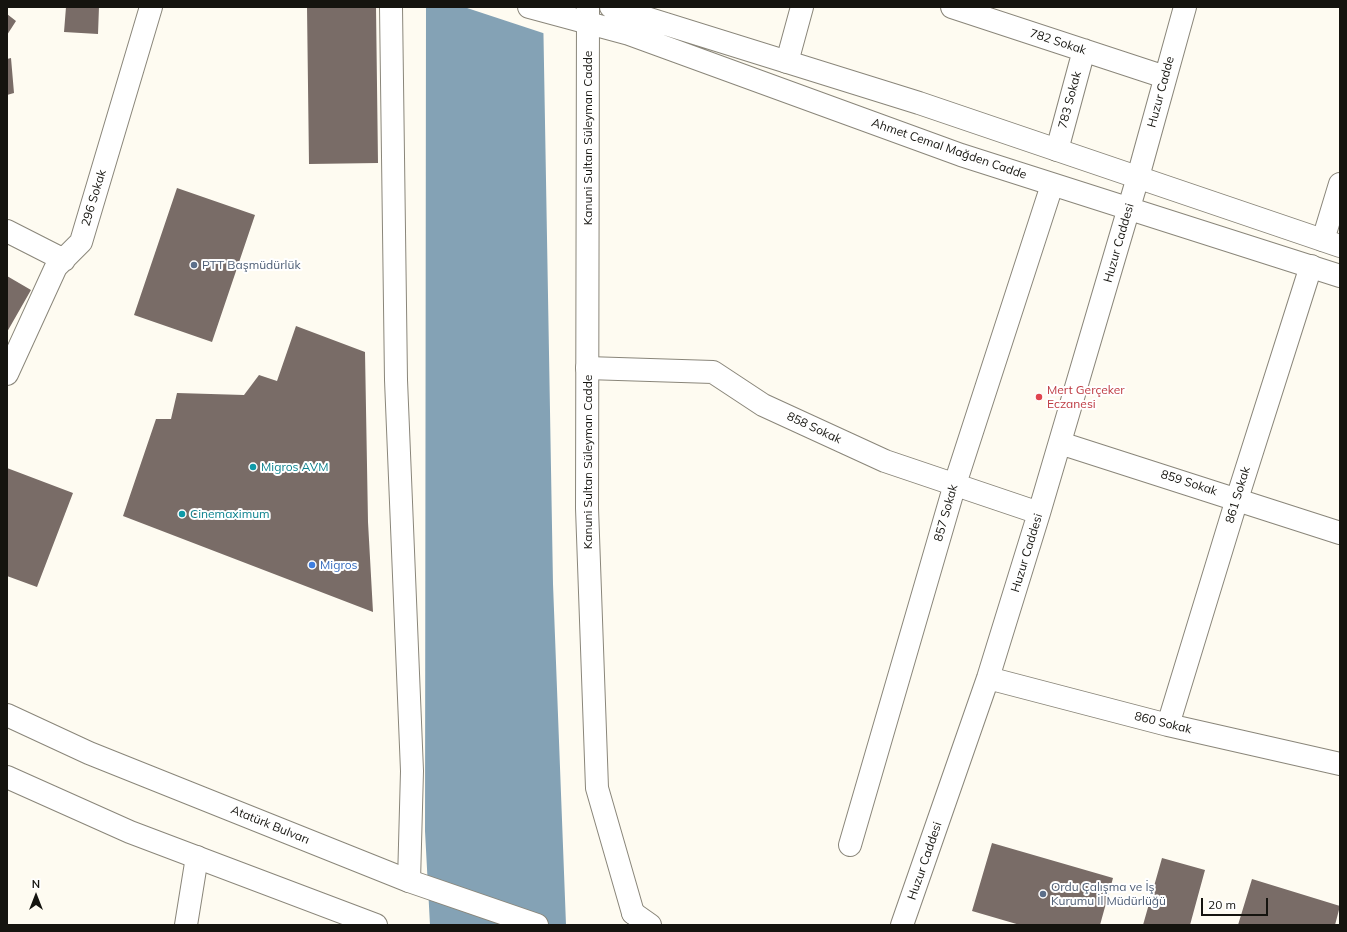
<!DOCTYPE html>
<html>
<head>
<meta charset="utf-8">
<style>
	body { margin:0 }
	#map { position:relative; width:1347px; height:932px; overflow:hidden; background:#fefbf1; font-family:Mulish,sans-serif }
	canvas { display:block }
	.frame { position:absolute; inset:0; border:8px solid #15140f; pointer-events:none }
	.north { position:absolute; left:16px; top:876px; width:40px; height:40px; -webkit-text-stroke:3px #fff; paint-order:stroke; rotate:0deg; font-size:11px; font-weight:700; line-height:16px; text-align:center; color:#15140f }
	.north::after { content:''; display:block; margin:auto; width:14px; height:18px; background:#15140f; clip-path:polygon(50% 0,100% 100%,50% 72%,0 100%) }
	.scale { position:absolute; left:1201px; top:898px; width:67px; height:18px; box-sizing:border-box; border:2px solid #15140f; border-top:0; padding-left:5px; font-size:12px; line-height:14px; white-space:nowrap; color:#15140f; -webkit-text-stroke:3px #fff; paint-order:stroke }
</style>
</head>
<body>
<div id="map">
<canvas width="1347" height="932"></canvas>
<div class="frame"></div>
<div class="north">N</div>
<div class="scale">20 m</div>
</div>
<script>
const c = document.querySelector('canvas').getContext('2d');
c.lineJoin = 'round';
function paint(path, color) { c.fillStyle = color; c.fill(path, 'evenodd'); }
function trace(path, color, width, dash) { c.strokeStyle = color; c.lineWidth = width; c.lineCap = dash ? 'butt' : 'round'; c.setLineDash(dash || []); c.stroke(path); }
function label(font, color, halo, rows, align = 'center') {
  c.font = font + ' Mulish,sans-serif'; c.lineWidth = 4; c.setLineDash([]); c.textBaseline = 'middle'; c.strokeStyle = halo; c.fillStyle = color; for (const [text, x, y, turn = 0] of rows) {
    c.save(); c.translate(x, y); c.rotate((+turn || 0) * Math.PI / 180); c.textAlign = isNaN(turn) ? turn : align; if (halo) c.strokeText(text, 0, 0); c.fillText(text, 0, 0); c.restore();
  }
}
paint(new Path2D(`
	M426 7H543L553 584 566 925H430L425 831Z`), '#84a2b5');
paint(new Path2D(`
	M464 7H545L546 34Z`), '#fefbf1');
paint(new Path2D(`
	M66 7H99L98 34 64 32Z
	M307 7H376L378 163 309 164Z
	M7 14 16 21 7 35Z
	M11 58 14 93 7 95V59Z
	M177 188 255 215 212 342 134 315Z
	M7 276 31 290 7 332Z
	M296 326 365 352 368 522 373 612 123 516 156 419H171L177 393 244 395 259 375 277 381Z
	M7 468 73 493 37 587 7 576Z
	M992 843 1113 878 1100 925H1020L972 911Z
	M1162 858 1205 870 1190 925H1143Z
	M1252 879 1340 906 1335 925H1238Z`), '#796c67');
const minor = new Path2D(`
	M391 7 396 380 412 771 409 881
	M952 7 1165 77
	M787 62 802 7
	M1057 150 1084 50
	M7 231 64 260
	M1323 240 1340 184
	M587 368 713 372 763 405 885 461 1039 513
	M7 374 56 267 81 242 151 7
	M1060 443 1340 533
	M988 678 1168 725 1340 764
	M1168 725 1237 499 1311 266
	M850 845 955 484 1052 185
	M633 913 650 925
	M186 925 197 857
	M902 925 988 678 1039 513 1138 177 1185 7`);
const tertiary = new Path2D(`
	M588 7 587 508 597 788 633 913`);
const secondary = new Path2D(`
	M529 7 629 34 961 155 1340 276
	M611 7 919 103 1340 246`);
const trunk = new Path2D(`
	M7 715 89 753 409 881 537 925
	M7 777 130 832 376 925`);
trace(minor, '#8a867a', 24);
trace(tertiary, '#8a867a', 24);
trace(secondary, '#8a867a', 24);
trace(trunk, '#8a867a', 24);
trace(minor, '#fff', 22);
trace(tertiary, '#fff', 22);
trace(secondary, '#fff', 22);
trace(trunk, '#fff', 22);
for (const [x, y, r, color] of [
	[194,265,4,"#5c6f8a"],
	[1039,397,4,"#e0444e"],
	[253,467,4,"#0f9aa8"],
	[182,514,4,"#0f9aa8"],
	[312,565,4,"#3f7fe0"],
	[1043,894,4,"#5c6f8a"]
]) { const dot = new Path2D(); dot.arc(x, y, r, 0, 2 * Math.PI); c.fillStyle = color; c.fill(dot); trace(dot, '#fff', 1.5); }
label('12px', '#15140f', '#fff', [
	["782 Sokak",1058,42,18],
	["Huzur Cadde",1161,92,-75],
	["783 Sokak",1070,100,-75],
	["Kanuni Sultan Süleyman Cadde",588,138,-90],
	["Ahmet Cemal Mağden Cadde",949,149,19],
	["296 Sokak",94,198,-73],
	["Huzur Caddesi",1119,243,-74],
	["858 Sokak",814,428,25],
	["Kanuni Sultan Süleyman Cadde",588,462,-90],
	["859 Sokak",1189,483,18],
	["861 Sokak",1238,495,-73],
	["857 Sokak",946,513,-74],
	["Huzur Caddesi",1027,553,-73],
	["860 Sokak",1163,723,14],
	["Atatürk Bulvarı",270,825,22],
	["Huzur Caddesi",925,861,-71]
]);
label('12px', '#4e5e75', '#fff', [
	["PTT Başmüdürlük",202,265],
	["Ordu Çalışma ve İş",1051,887],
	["Kurumu İl Müdürlüğü",1051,901]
], 'left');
label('12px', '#be3a42', '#fff', [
	["Mert Gerçeker",1047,390],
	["Eczanesi",1047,404]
], 'left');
label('12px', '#0d838f', '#fff', [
	["Migros AVM",261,467],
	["Cinemaximum",190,514]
], 'left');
label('12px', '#366cbe', '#fff', [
	["Migros",320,565]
], 'left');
</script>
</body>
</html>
